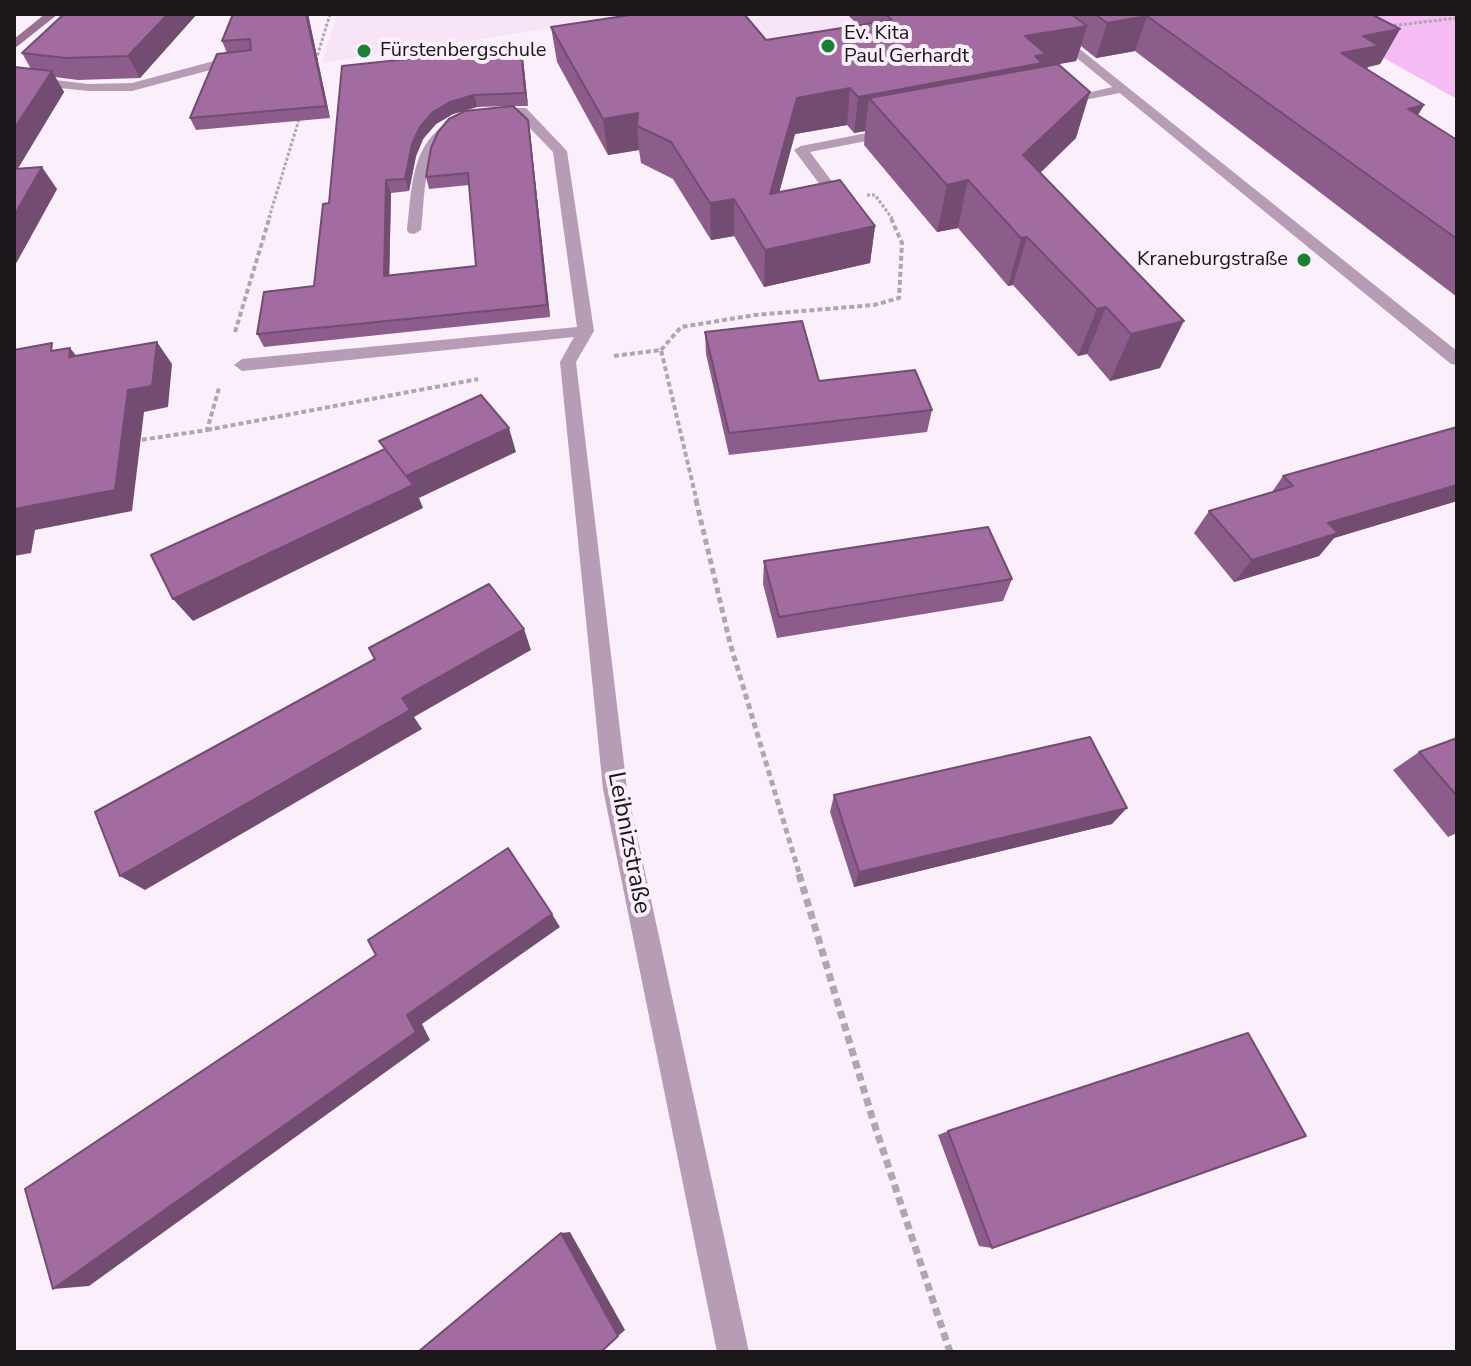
<!DOCTYPE html>
<html>
<head>
<meta charset="utf-8">
<style>
	body { margin:0 }
	#map { position:relative; width:1471px; height:1366px; overflow:hidden; background:#fbeffb; font-family:"Nunito Sans",sans-serif }
	canvas { display:block }
	.frame { position:absolute; inset:0; border:16px solid #1a161a; pointer-events:none }
</style>
</head>
<body>
<div id="map">
<canvas width="1471" height="1366"></canvas>
<div class="frame"></div>
</div>
<script>
const c = document.querySelector('canvas').getContext('2d');
c.lineJoin = 'round';
function paint(path, color) { c.fillStyle = color; c.fill(path, 'evenodd'); }
function trace(path, color, width, dash) { c.strokeStyle = color; c.lineWidth = width; c.lineCap = dash ? 'butt' : 'round'; c.setLineDash(dash || []); c.stroke(path); }
function label(font, color, halo, rows, align = 'center') {
  c.font = font + ' "Nunito Sans",sans-serif'; c.lineWidth = 8; c.setLineDash([]); c.textBaseline = 'middle'; c.strokeStyle = halo; c.fillStyle = color; for (const [text, x, y, turn = 0] of rows) {
    c.save(); c.translate(x, y); c.rotate((+turn || 0) * Math.PI / 180); c.textAlign = isNaN(turn) ? turn : align; if (halo) c.strokeText(text, 0, 0); c.fillText(text, 0, 0); c.restore();
  }
}
paint(new Path2D(`
	M337 14H643L322 63Z
	M734 14H999L777 66Z`), '#f7e4f6');
paint(new Path2D(`
	M1305 14H1457V99Z`), '#f4bcf2');
trace(new Path2D(`
	M1389 26 1457 18
	M316 60 330 14
	M867 195H875L892 218
	M269 218 300 116`), '#afa6af', 3, [3, 2]);
trace(new Path2D(`
	M235 332 270 216
	M661 350 681 327 755 315 874 305 899 298 902 243 890 216
	M614 356 661 350 697 502
	M207 430 478 379
	M134 441 207 430 219 388`), '#afa6af', 4, [5, 3]);
trace(new Path2D(`
	M696 500 730 643 800 876`), '#afa6af', 5, [6, 4]);
trace(new Path2D(`
	M799 874 872 1117 950 1352`), '#afa6af', 7, [8, 5]);
paint(new Path2D(`
	M240 54 246 58 244 61 132 91H88L14 83V75L88 84 132 83Z
	M1121 85 1125 86V92L1059 105 1053 101Z
	M460 116 471 119C463 126 453 129 445 137 422 159 425 201 421 230L414 234 409 233 407 230C413 182 410 139 460 116Z
	M892 128 899 132 897 135 810 152 842 195 835 199 830 198 794 150 801 146Z`), '#b69cb4');
paint(new Path2D(`
	M516 108H526L567 151 594 331 576 362 627 789 749 1352H717L603 789 560 362 574 337 242 371 234 365 242 359 577 327 553 152 516 114Z`), '#b69cb4');
paint(new Path2D(`
	M1023 14H1036L1457 351V365L1451 364Z`), '#b69cb4');
paint(new Path2D(`
	M45 14H58L14 49V39Z`), '#977295');
paint(new Path2D(`
	M64 14H197L140 78 78 80 55 77 64 92 18 168 57 189 14 267V67L31 69 22 53Z
	M233 14H308L330 118 196 130 190 118 227 53 222 41Z
	M847 14H1371L1400 29 1380 64 1368 67 1366 69 1424 105 1418 115 1457 140V297L1135 51 1096 58 1081 46 1076 61 1058 64 1076 138 1040 173 1160 368 1110 381 1087 354 1078 356 1013 285 1008 286 958 228 937 232 864 145 865 131 854 133 847 125 795 134 779 192 875 226 870 263 764 287 734 236 711 240 673 179 641 163 639 150 608 155 557 62 551 27 766 40 858 25Z
	M523 59 528 106H514L528 120 530 133 550 317 264 347 257 334 314 286 329 203ZM509 106 426 177 429 189 469 185 476 266 389 276 391 193 409 191 416 156 423 139 436 124 453 114 477 107Z
	M705 332 819 381 932 410 927 432 729 455 706 354Z
	M1283 476 1457 501 1334 538 1319 556 1234 582 1194 533 1209 511 1272 492Z
	M764 561 1012 579 1003 601 777 638 763 584Z
	M1457 738V833L1448 837 1393 770 1419 752Z
	M834 795 1112 824 854 887 830 812Z
	M948 1131 992 1248 979 1246 938 1135Z`), '#8c5d8a');
paint(new Path2D(`
	M168 14H197L140 78 128 56Z
	M306 14H308L330 118 326 106Z
	M1147 16 1135 51 1096 58 1107 23Z
	M1087 26 1076 61 869 98 865 131 854 133 858 97 1025 36Z
	M1400 29 1380 64 1368 67 1360 82 1341 53 1363 36Z
	M521 47 523 59 528 106 525 93Z
	M52 71 64 92 14 175V129Z
	M850 88 847 125 795 134 769 231 770 194 797 98Z
	M1090 92 1076 138 1010 202 1023 155Z
	M474 95 477 107 453 114 436 124 423 139 416 156 409 191 405 179 412 144 420 127 433 112 450 102Z
	M1424 105 1401 142 1408 109Z
	M638 113 637 126 639 150 608 155 603 119Z
	M528 120 530 133 550 317 547 305Z
	M42 167 57 189 14 267V216Z
	M386 180 391 193 389 289 384 276Z
	M968 180 958 228 937 232 947 185Z
	M734 199V236L711 240 710 203Z
	M875 226 870 263 764 287 765 250Z
	M1027 237 1013 285 1008 286 1021 238Z
	M1106 307 1087 354 1078 356 1097 309Z
	M1184 321 1160 368 1110 381 1131 334Z
	M157 342 172 364 168 407 144 412 132 511 35 530 31 553 14 556V509Z
	M70 348 87 369 69 357Z
	M509 428 516 452 419 498 423 508 193 621 173 599 406 476Z
	M1457 485V501L1334 538 1319 556 1234 582 1252 560 1328 523Z
	M524 629 531 650 414 717 422 729 145 890 120 876 402 698Z
	M1127 808 1112 824 854 887 859 872Z
	M552 914 560 927 422 1024 430 1040 89 1286 53 1289 407 1015Z
	M570 1232 625 1330 618 1336 561 1233Z`), '#724c71');
const building = new Path2D(`
	M64 14H168L128 56 66 58 22 53Z
	M233 14H306L326 106 190 118 217 54 251 50 250 39 222 41Z
	M637 14H744L766 40 892 20 885 14H1071L1087 26 1025 36 1046 54 1035 56 1042 63 858 97 850 88 797 98 770 194 840 180 875 226 765 250 734 199 710 203 671 142 637 126 638 113 603 119 551 27Z
	M1095 14H1371L1400 29 1363 36 1379 46 1341 53 1424 105 1408 109 1457 140V239L1147 16 1107 23Z
	M521 47 525 93 474 95 450 102 433 112 420 127 412 144 405 179 386 180 384 276 476 266 468 173 426 177 431 148 438 132 449 119 465 111 513 106 528 120 547 305 257 334 264 292 314 286 323 204 329 203 342 66Z
	M1058 64 1090 92 1023 155 1184 321 1131 334 1106 307 1097 309 1027 237 1021 238 968 180 947 185 869 98Z
	M14 67 52 71 14 129Z
	M42 167 14 216V169Z
	M802 321 819 381 915 370 932 410 729 433 705 332Z
	M157 342 152 386 128 390 115 490 14 509V511V350L52 343 51 351 70 348 69 357Z
	M481 395 509 428 406 476 379 441Z
	M1457 427V485L1328 523 1338 533 1252 560 1209 511 1293 486 1283 476Z
	M385 449 413 485 173 599 151 555Z
	M988 527 1012 579 779 617 764 561Z
	M489 584 524 629 402 698 410 710 120 876 95 812 375 659 369 648Z
	M1090 737 1127 808 859 872 834 795Z
	M1457 738V796L1419 752Z
	M508 848 552 914 407 1015 416 1032 53 1289 25 1189 376 955 368 940Z
	M1248 1033 1306 1136 992 1248 948 1131Z
	M561 1233 618 1336 601 1352H418Z`);
paint(building, '#a36ca1');
trace(building, '#724c71', 2);
for (const [x, y, r, color] of [
	[828,46,8,"#198136"],
	[364,51,8,"#198136"],
	[1304,260,8,"#198136"]
]) { const dot = new Path2D(); dot.arc(x, y, r, 0, 2 * Math.PI); c.fillStyle = color; c.fill(dot); trace(dot, '#fbeffb', 3); }
label('20px', '#1a161a', '#fbeffb', [
	["Ev. Kita",844,34],
	["Paul Gerhardt",844,57],
	["Fürstenbergschule",380,51],
	["Kraneburgstraße",1288,260,"right"]
], 'left');
label('24px', '#1a161a', '#fbeffb', [
	["Leibnizstraße",628,843,79]
]);
</script>
</body>
</html>
